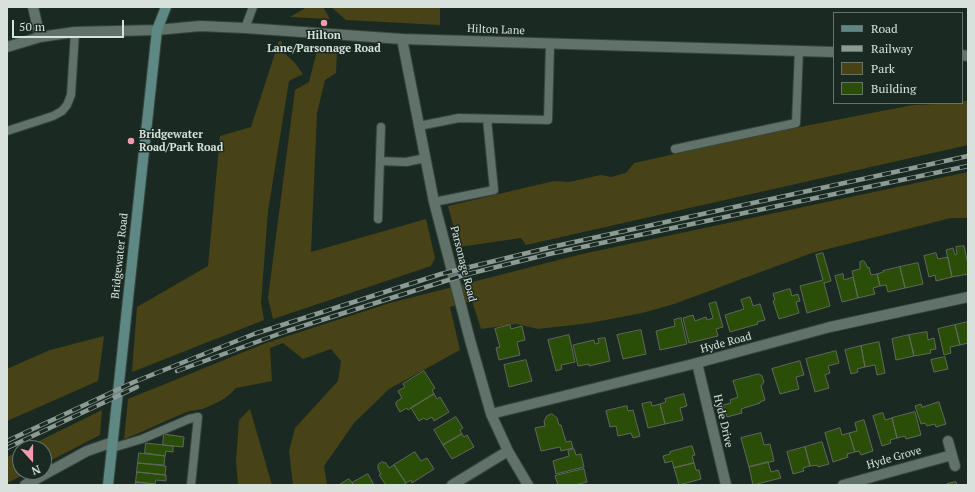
<!DOCTYPE html>
<html>
<head>
<meta charset="utf-8">
<style>
	body { margin:0 }
	#map { position:relative; width:975px; height:492px; overflow:hidden; background:#1a2a23; font-family:"PT Serif",serif }
	canvas { display:block }
	.frame { position:absolute; inset:0; border:8px solid #d8e2dd; pointer-events:none }
	.legend { position:absolute; left:833px; top:12px; width:130px; height:92px; box-sizing:border-box; background:#1a2a23; border:1px solid #66746d; margin:0; padding:5px 7px; list-style:none; font-size:12px; color:#d8e2dd }
	.legend li { display:flex; align-items:center; gap:8px; height:20px }
	.legend b { width:20px; border:1px solid #66746d }
	.north { position:absolute; left:12px; top:440px; width:40px; height:40px; box-sizing:border-box; background:#1a2a23; border:1px solid #66746d; border-radius:50%; rotate:159deg; font-size:11px; font-weight:700; line-height:16px; text-align:center; color:#d8e2dd }
	.north::after { content:''; display:block; margin:auto; width:14px; height:18px; background:#f39aac; clip-path:polygon(50% 0,100% 100%,50% 72%,0 100%) }
	.scale { position:absolute; left:12px; top:20px; width:112px; height:18px; box-sizing:border-box; border:2px solid #d8e2dd; border-top:0; padding-left:5px; font-size:12px; line-height:14px; white-space:nowrap; color:#d8e2dd; -webkit-text-stroke:3px #1a2a23; paint-order:stroke }
</style>
</head>
<body>
<div id="map">
<canvas width="975" height="492"></canvas>
<div class="frame"></div>
<ul class="legend">
<li><b style="height:5px;background:#5e8883"></b>Road</li>
<li><b style="height:5px;background:#8e9a94"></b>Railway</li>
<li><b style="height:11px;background:#484316"></b>Park</li>
<li><b style="height:11px;background:#2a4e08"></b>Building</li>
</ul>
<div class="north">N</div>
<div class="scale">50 m</div>
</div>
<script>
const c = document.querySelector('canvas').getContext('2d');
c.lineJoin = 'round';
function paint(path, color) { c.fillStyle = color; c.fill(path, 'evenodd'); }
function trace(path, color, width, dash) { c.strokeStyle = color; c.lineWidth = width; c.lineCap = dash ? 'butt' : 'round'; c.setLineDash(dash || []); c.stroke(path); }
function label(font, color, halo, rows, align = 'center') {
  c.font = font + ' "PT Serif",serif'; c.lineWidth = 3; c.setLineDash([]); c.textBaseline = 'middle'; c.strokeStyle = halo; c.fillStyle = color; for (const [text, x, y, turn = 0] of rows) {
    c.save(); c.translate(x, y); c.rotate((+turn || 0) * Math.PI / 180); c.textAlign = isNaN(turn) ? turn : align; if (halo) c.strokeText(text, 0, 0); c.fillText(text, 0, 0); c.restore();
  }
}
paint(new Path2D(`
	M307 7H323L330 19 290 17Z
	M331 7H440V25L346 20Z
	M279 41H282V51L295 63 303 74 289 81 268 211 261 303 264 320 132 372 137 307 208 266 220 136 251 127Z
	M317 51H337L336 73 325 80 317 113 311 252 426 219 435 258 431 266 273 319 268 298 295 90 309 82Z
	M962 101H968V145L526 245 521 238 459 247 448 206 554 181 569 182 601 175 611 177 626 173 634 163 764 134 913 105 962 103Z
	M968 172V218H951L812 253 674 304 642 313 590 323 538 329 516 324 481 329 472 301 450 307 460 350 389 389 354 423 324 466 327 485H293L289 451 295 428 338 381 341 361 331 349 303 359 283 343 270 348 272 381 236 388C229 397 214 405 202 409 198 410 192 410 187 412 166 420 146 431 124 439L128 399 266 343 390 303 582 254Z
	M104 336 98 381 7 421V369L50 350Z
	M250 409 272 485H238L236 461 239 420Z
	M102 410 100 435 44 464V448H25Z
	M20 451V472H29L7 483V457Z`), '#484316');
const building = new Path2D(`
	M964 246 968 264V274L952 277 946 250 953 248 955 255 957 254 956 247Z
	M823 253 831 281 824 283 830 306 807 313 800 286 823 280 816 255Z
	M936 253 938 259 948 257 952 277 936 281 935 275 929 277 924 256Z
	M864 261 868 268 869 267 871 275 877 274 880 286 873 288 875 294 858 298 852 271 860 269V262Z
	M918 263 923 284 905 288 900 267Z
	M900 267 905 288 888 292 886 285 880 286 877 274 883 272V271Z
	M843 274 844 280 853 277 858 298 842 302 835 276Z
	M790 289 792 296 798 294 800 301 796 302 799 313 779 319 773 301 775 300 773 294Z
	M750 297 753 306 760 304 765 320 757 322 758 324 730 332 725 315 744 309 741 300Z
	M716 302 723 327 716 329 718 336 689 343 683 318 693 315 695 321 706 317 707 320 713 318 709 304Z
	M681 318 687 344 660 350 656 331 675 326 674 320Z
	M968 322V343L960 345 955 325Z
	M510 325 511 329 522 326 525 340 517 342 520 355 499 360 496 348 500 347 495 329Z
	M955 325 960 345 950 347 951 353 944 355 938 329Z
	M641 330 646 354 623 359 617 335Z
	M927 332 928 340 934 338 936 349 930 350 931 353 914 356 909 335Z
	M569 335 575 362 561 365 562 369 556 371 548 340Z
	M909 335 914 356 896 360 892 339Z
	M605 338 610 361 589 366V364L578 366 573 345 594 340 595 344 599 343 598 339Z
	M879 342 885 373 877 375 875 365 865 367 861 346Z
	M861 346 865 367 857 369 858 372 851 374 845 350Z
	M836 351 839 363 828 366 830 373 825 375 829 388 815 392 806 359Z
	M945 357 948 369 934 372 931 360Z
	M526 360 532 381 509 387 504 365Z
	M800 361 804 375 796 377 799 389 780 394 772 369Z
	M424 371 435 388 432 390 434 394 408 410 407 408 400 412 396 405V402L402 398 398 391 405 387 403 384Z
	M759 374 762 376 764 382 761 386 765 400 760 402V403L741 409 742 413 727 417 723 405 731 403 730 400 738 397 733 381Z
	M434 394 437 399 440 397 449 412 434 421 432 417 426 420 424 418 419 421 411 408Z
	M684 394 687 406 680 408 683 420 665 424 660 404 666 402 665 399Z
	M651 402 652 406 660 404 665 424 648 428 642 404Z
	M939 402 946 424 936 427 935 424 927 426 925 423 921 424 915 406 921 404 922 407Z
	M627 406 628 411 633 410 640 436 633 438 631 433 618 436 616 426 610 427 606 411Z
	M915 412 921 435 906 439 905 436 897 438 892 418Z
	M883 413 885 420 892 418 897 438 890 440 891 443 882 446 873 416Z
	M552 414 557 418 559 425H561L566 442 571 441 573 448 561 451 560 447 541 451 535 428 545 426 544 421 547 416Z
	M456 417 463 428 460 430 462 434 443 445 434 430Z
	M864 420 873 451 861 455 859 451 855 452 849 433 857 431 855 423Z
	M840 428 842 435 849 433 855 452 847 454 848 457 833 462 825 433Z
	M761 433 764 445 770 444 774 461 749 467 741 438Z
	M164 434 184 437 183 447 163 445Z
	M462 434 464 437 467 435 474 447 452 459 443 445Z
	M822 442 829 464 818 467 817 465 810 466 805 447Z
	M146 443 173 446V452L166 451 165 456 145 453Z
	M692 446 695 455 692 456 694 463 674 468 672 461 665 463 663 456 670 454V452Z
	M805 447 810 466 803 468 804 471 793 474 787 452Z
	M574 449 576 455 581 454 584 467 556 474 553 461 569 456 568 451Z
	M415 452 421 461 427 458 434 469 412 483 411 480 406 483 394 465Z
	M139 453 165 456 164 465 138 463Z
	M382 462 386 463 389 468 394 465 406 483 403 485H386L379 475 381 474 378 469V465Z
	M768 462 771 472 778 470 781 478 753 485 749 467Z
	M138 463 166 466 165 475 137 472Z
	M694 463 696 470H699L701 479 679 485 674 468Z
	M584 469 587 482 575 485H558L555 476Z
	M137 472 166 475V481L156 480 155 484 136 482Z
	M368 474 374 485H354L352 483Z
	M349 479 354 485H339Z
	M136 482 155 484V485H135Z
	M956 482 957 485H947V484Z`);
paint(building, '#2a4e08');
trace(building, '#60695b', 1);
const service = new Path2D(`
	M245 28 253 7
	M419 126 459 118 548 120 550 44
	M7 131 53 116 62 111 67 105 71 95 75 32
	M675 149 796 123 799 50
	M380 161 406 162 426 158
	M434 202 494 190 487 119
	M378 219 381 127
	M112 448 142 439 189 419 198 417 191 485`);
const minor = new Path2D(`
	M33 7 40 37
	M402 39 434 202 470 340 491 414 508 451 528 485
	M697 363 726 485
	M491 414 697 363 830 327 968 297
	M948 441 955 466
	M25 485 87 451 113 442
	M452 485 508 451
	M843 485 952 455`);
const tertiary = new Path2D(`
	M7 47 40 37 75 32 157 30 200 26 245 28 402 39 834 52
	M962 55 968 56`);
const secondary = new Path2D(`
	M108 485 157 30 166 7`);
trace(service, '#37443e', 10);
trace(minor, '#37443e', 12);
trace(tertiary, '#37443e', 12);
trace(secondary, '#37443e', 12);
trace(service, '#60726a', 8);
trace(minor, '#60726a', 10);
trace(tertiary, '#60726a', 10);
trace(secondary, '#5e8883', 10);
const rail = new Path2D(`
	M177 371 287 331 464 275 549 254 968 166
	M7 441 134 382 254 334 441 274 556 246 968 156
	M7 448 137 387`);
trace(rail, '#8e9a94', 4.5);
trace(rail, '#1a2a23', 3, [9]);
for (const [x, y, r, color] of [
	[324,23,4,"#f39aac"],
	[131,141,4,"#f39aac"]
]) { const dot = new Path2D(); dot.arc(x, y, r, 0, 2 * Math.PI); c.fillStyle = color; c.fill(dot); trace(dot, '#1a2a23', 1.5); }
label('11px', '#d8e2dd', '#1a2a23', [
	["Hilton Lane",496,30,2],
	["Bridgewater Road",120,256,-84],
	["Parsonage Road",463,264,76],
	["Hyde Road",726,343,-15],
	["Hyde Drive",723,421,77],
	["Hyde Grove",894,458,-16]
]);
label('bold 11px', '#d8e2dd', '#1a2a23', [
	["Hilton",324,36],
	["Lane/Parsonage Road",324,49],
	["Bridgewater",139,135,"left"],
	["Road/Park Road",139,148,"left"]
]);
</script>
</body>
</html>
